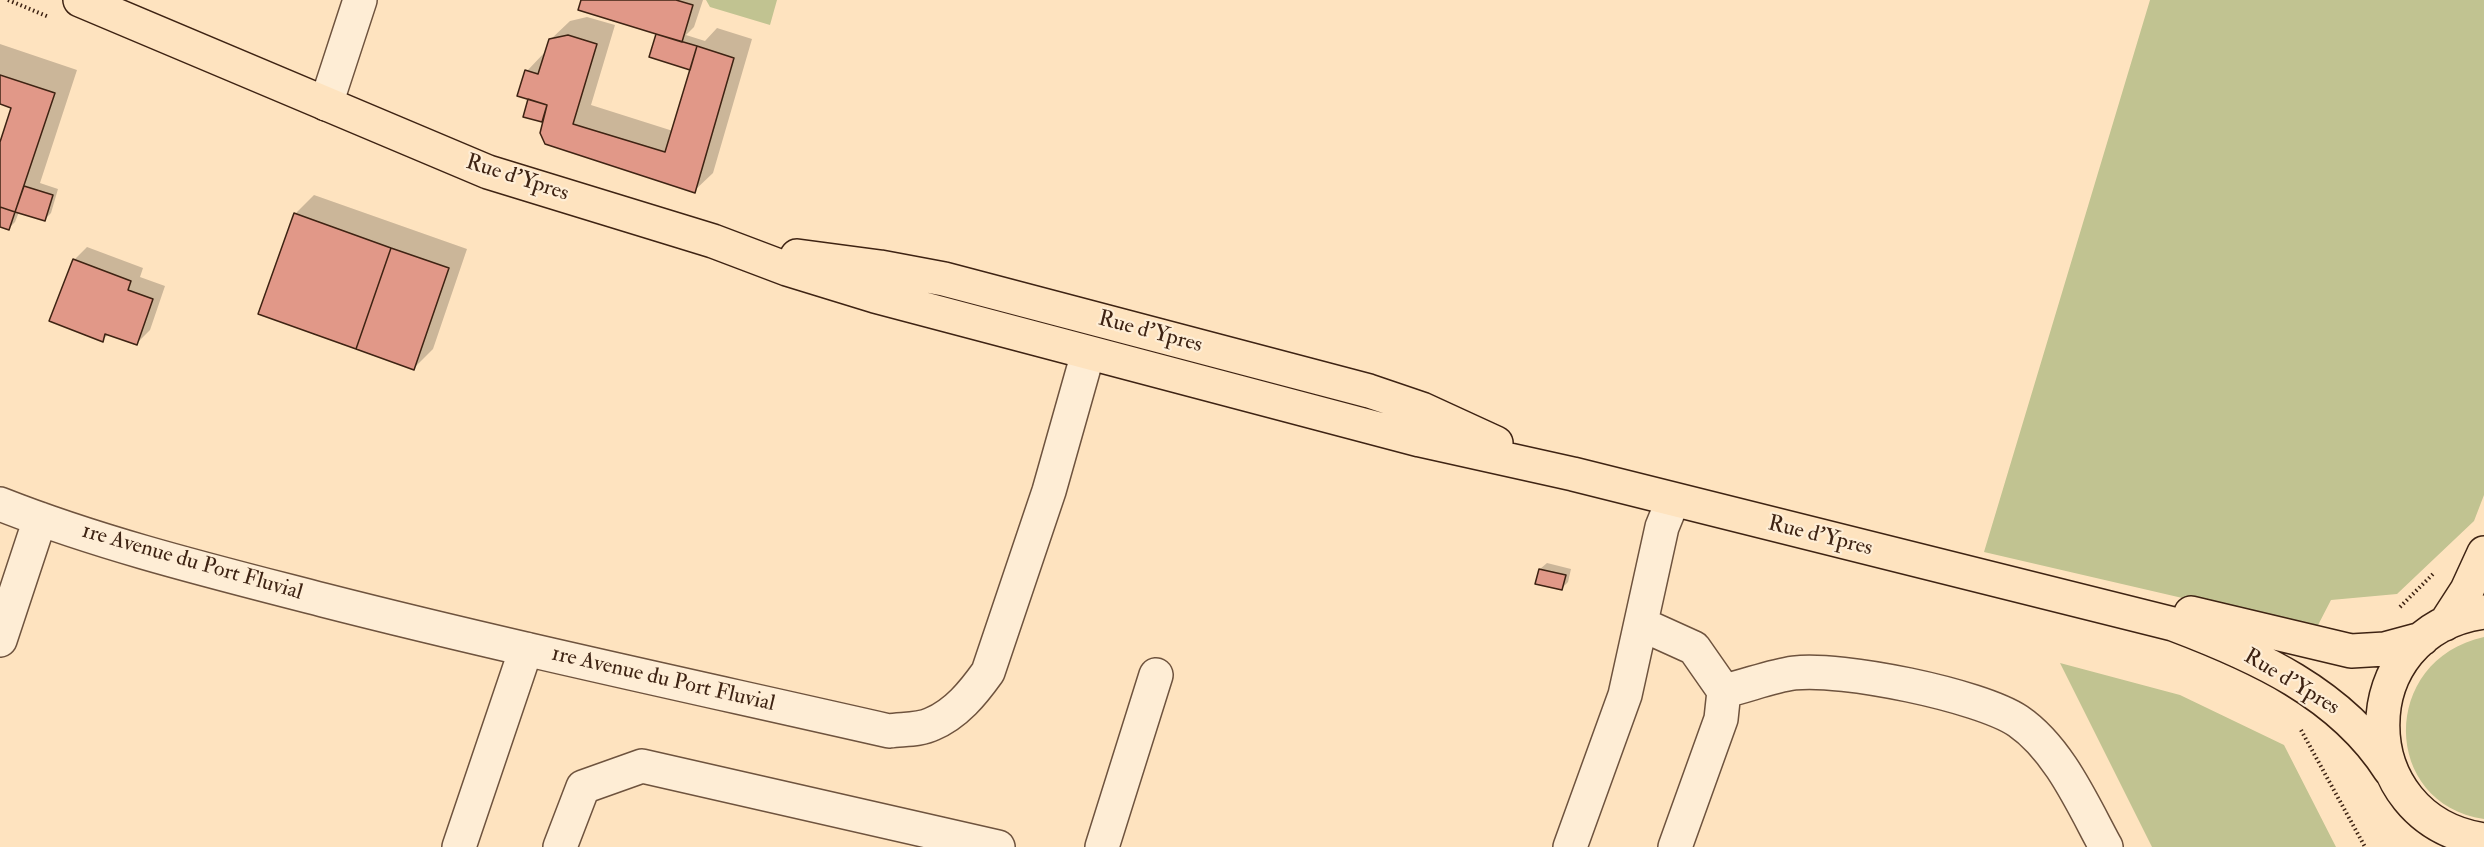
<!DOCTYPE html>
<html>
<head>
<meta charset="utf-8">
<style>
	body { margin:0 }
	canvas { display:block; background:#fee3bf }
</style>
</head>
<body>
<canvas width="2484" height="847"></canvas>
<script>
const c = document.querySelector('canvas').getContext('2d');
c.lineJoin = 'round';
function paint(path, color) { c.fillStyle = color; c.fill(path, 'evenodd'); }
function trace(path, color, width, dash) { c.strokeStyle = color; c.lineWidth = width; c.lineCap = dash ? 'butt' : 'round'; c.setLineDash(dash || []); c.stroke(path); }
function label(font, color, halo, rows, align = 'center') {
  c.font = font + ' "IM FELL Double Pica",serif'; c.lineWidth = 4.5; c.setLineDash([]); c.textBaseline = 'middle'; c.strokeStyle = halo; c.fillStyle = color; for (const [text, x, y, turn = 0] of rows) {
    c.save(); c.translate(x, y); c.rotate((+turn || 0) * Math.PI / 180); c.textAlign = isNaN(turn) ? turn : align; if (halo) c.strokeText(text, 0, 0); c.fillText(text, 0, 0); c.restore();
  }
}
paint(new Path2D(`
	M706 0H777L770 25 710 7Z
	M2150 0H2484V495L2474 521 2397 594 2331 600 2316 629 1984 552Z
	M2484 637V819C2381 804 2379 660 2484 637Z
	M2060 663 2180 695 2284 745 2336 847H2152Z`), '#c1c391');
paint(new Path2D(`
	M583 0H703L694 27 686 35 705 41 717 28 752 39 713 173 694 191 545 117 542 121 529 100 527 71 545 52 550 40 570 21 587 17 615 25 591 105 673 131 693 65 658 33Z
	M0 44 77 70 40 183 58 189 51 213 44 220 19 212 15 222 9 228 0 225V147L13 107 0 103Z
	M314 195 467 249 433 349 414 368 295 214Z
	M87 247 143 268 140 277 165 286 150 330 137 343 109 334 102 340 74 260Z
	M1547 563 1571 569 1568 582 1562 588 1540 569Z`), '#0003');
const building = new Path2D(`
	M581 0H676L693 5 682 42 578 10Z
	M656 34 697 46 690 70 649 57Z
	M568 35 597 44 573 124 665 152 697 46 734 58 695 193 545 144 540 133 547 105 517 96 525 70 538 74 549 39Z
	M0 75 55 93 15 212 0 207V142L11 108 0 104Z
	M528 99 547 105 542 122 523 117Z
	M24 186 53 195 45 221 15 212Z
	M0 207 15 212 9 230 0 227Z
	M294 213 391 248 356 349 258 314Z
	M391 248 449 268 414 370 356 349Z
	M73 259 131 281 128 290 153 299 137 345 105 334 103 342 49 321Z
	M1539 569 1566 575 1562 590 1535 584Z`);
paint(building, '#e19888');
trace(building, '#3e2313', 1.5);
const minor = new Path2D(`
	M326 104 360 0
	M0 504C104 545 215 572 323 600 511 648 700 688 889 731 902 729 920 730 932 724 956 714 973 693 988 672L1049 491 1088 353
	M1641 624 1694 648 1724 691 1721 719 1675 847
	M0 640 40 519
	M1724 691C1747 686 1771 676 1794 673 1841 667 1979 695 2018 721 2059 749 2083 805 2106 847
	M459 847 526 649
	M560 847 583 787 642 766 998 847
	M1102 847 1156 675
	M1570 847 1625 695 1662 527 1673 500`);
const major = new Path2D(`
	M80 0 488 172 713 241 787 269 875 296 1420 440 1573 474 2173 624C2255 655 2341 693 2390 770
	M797 256 880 267 944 279 1369 391 1422 409 1496 443
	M2484 612C2349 630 2349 820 2484 840
	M2191 613 2351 651 2385 649 2422 639
	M2445 624 2467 590 2484 553`);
trace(minor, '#6e533e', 36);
trace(major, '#3e2313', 36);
trace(new Path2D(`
	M8 0 49 17
	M2400 607 2433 574
	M2301 730 2365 847`), '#3e2313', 4, [1.5, 3]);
trace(minor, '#feedd5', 33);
trace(major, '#fee3bf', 33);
label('22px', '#3e2313', '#feedd5', [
	["Rue d'Ypres",517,179,18],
	["Rue d'Ypres",1150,333,15],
	["Rue d'Ypres",1820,537,14],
	["1re Avenue du Port Fluvial",192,563,16],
	["1re Avenue du Port Fluvial",663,680,13],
	["Rue d'Ypres",2291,683,31]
]);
</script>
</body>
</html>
